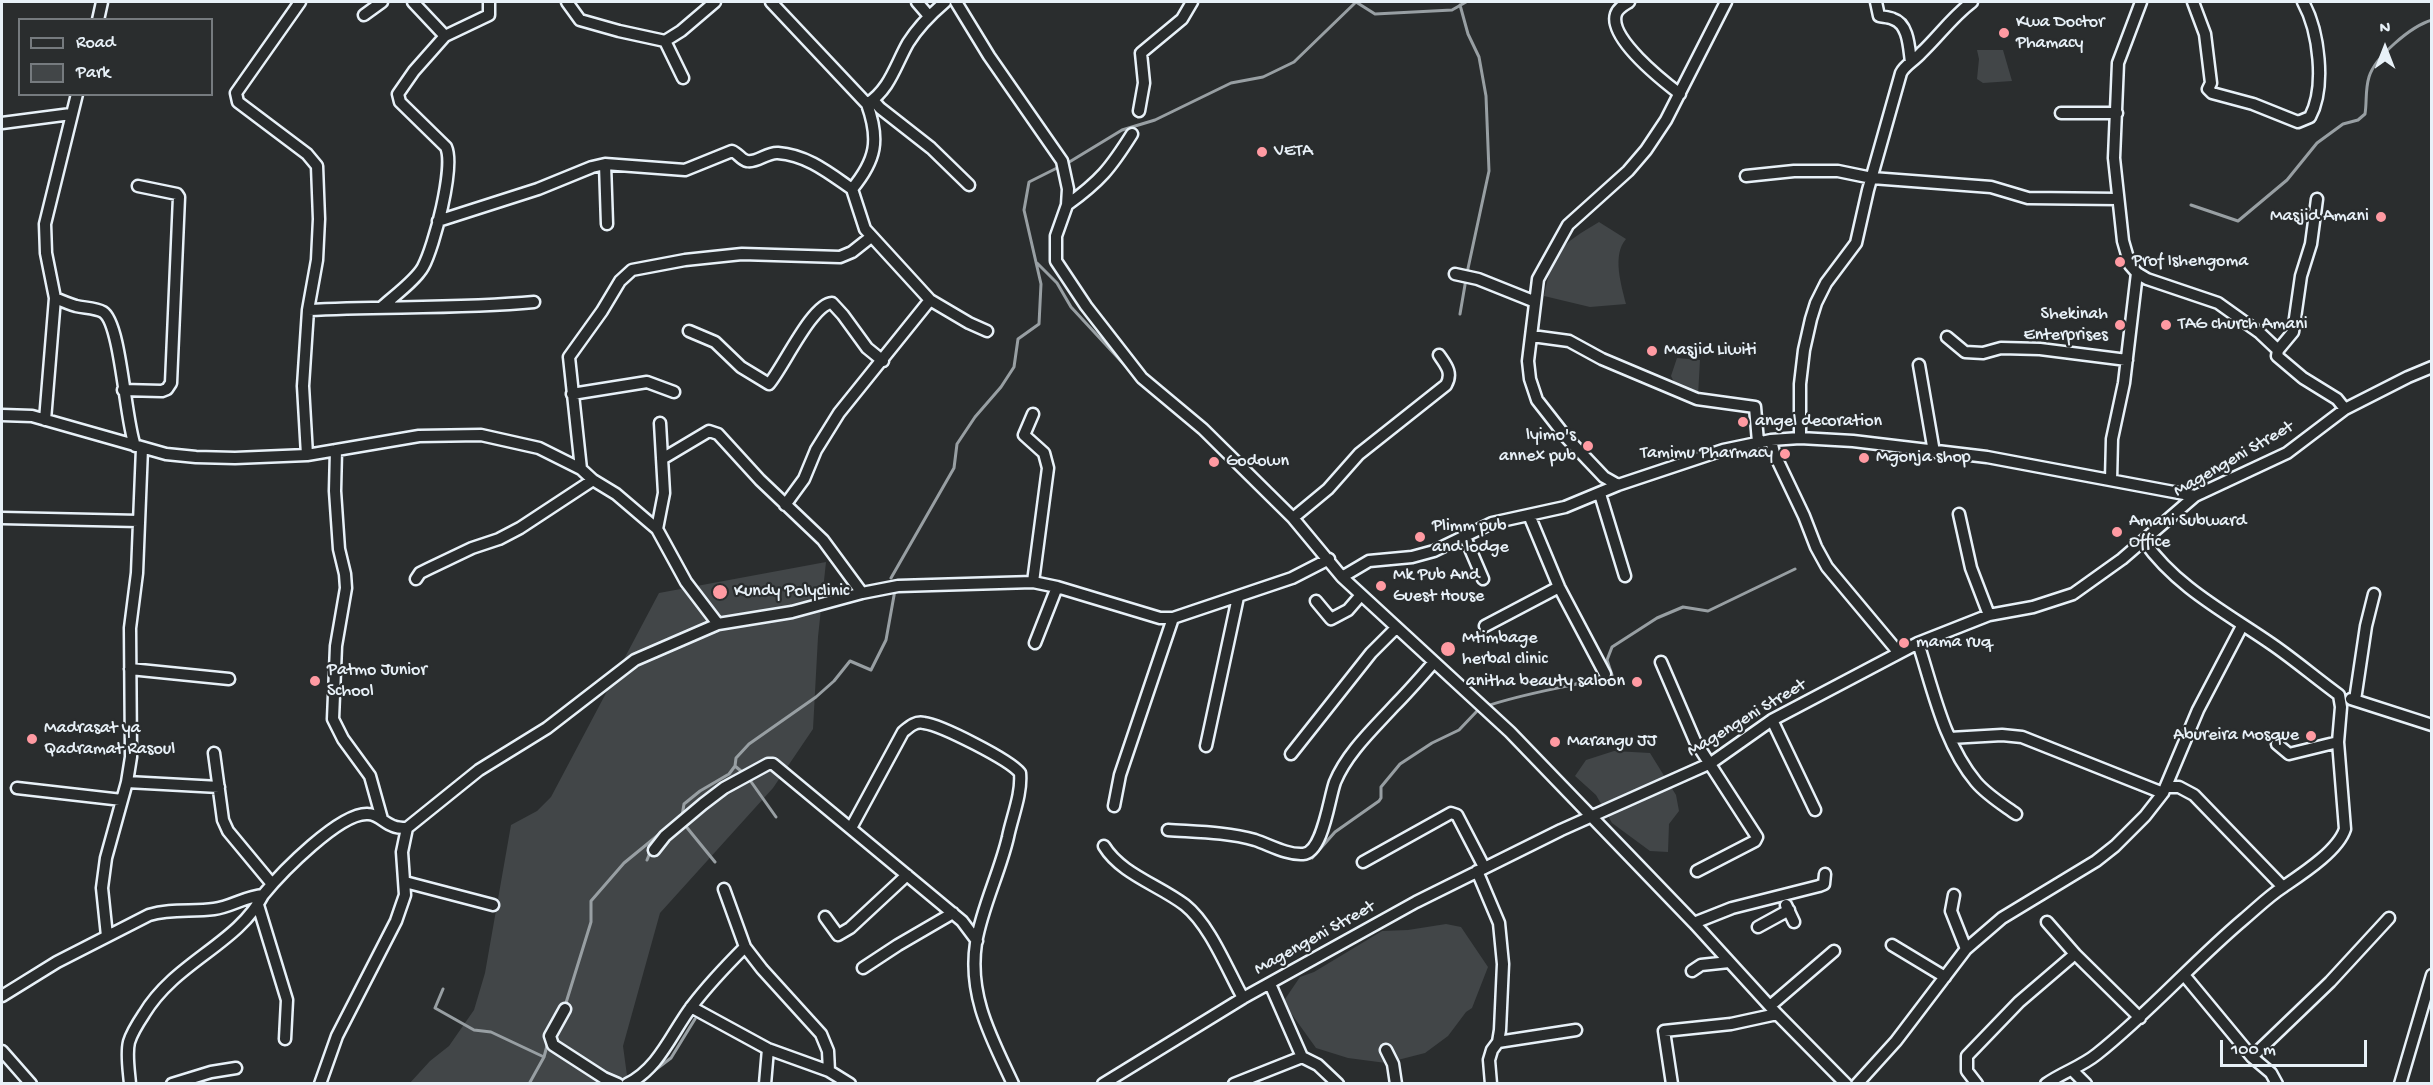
<!DOCTYPE html>
<html>
<head>
<meta charset="utf-8">
<style>
	body { margin:0 }
	#map { position:relative; width:2433px; height:1085px; overflow:hidden; background:#2a2d2e; font-family:"Gochi Hand",sans-serif }
	canvas { display:block }
	.frame { position:absolute; inset:0; border:3px solid #e8f1f8; pointer-events:none }
	.legend { position:absolute; left:18px; top:18px; width:195px; height:78px; box-sizing:border-box; background:#2a2d2e; border:2px solid #767b7f; margin:0; padding:8px 10px; list-style:none; font-size:18px; color:#e8f1f8 }
	.legend li { display:flex; align-items:center; gap:12px; height:30px }
	.legend b { width:30px; border:2px solid #767b7f }
	.north { position:absolute; left:2355px; top:18px; width:60px; height:60px; -webkit-text-stroke:4px #2a2d2e; paint-order:stroke; rotate:0deg; font-size:16px; font-weight:700; line-height:24px; text-align:center; color:#e8f1f8 }
	.north::after { content:''; display:block; margin:auto; width:21px; height:27px; background:#e8f1f8; clip-path:polygon(50% 0,100% 100%,50% 72%,0 100%) }
	.scale { position:absolute; left:2220px; top:1040px; width:147px; height:27px; box-sizing:border-box; border:3px solid #e8f1f8; border-top:0; padding-left:8px; font-size:18px; line-height:21px; white-space:nowrap; color:#e8f1f8; -webkit-text-stroke:4px #2a2d2e; paint-order:stroke }
</style>
</head>
<body>
<div id="map">
<canvas width="2433" height="1085"></canvas>
<div class="frame"></div>
<ul class="legend">
<li><b style="height:8px;background:#2a2d2e"></b>Road</li>
<li><b style="height:16px;background:#424648"></b>Park</li>
</ul>
<div class="north">N</div>
<div class="scale">100 m</div>
</div>
<script>
const c = document.querySelector('canvas').getContext('2d');
c.lineJoin = 'round';
function paint(path, color) { c.fillStyle = color; c.fill(path, 'evenodd'); }
function trace(path, color, width, dash) { c.strokeStyle = color; c.lineWidth = width; c.lineCap = dash ? 'butt' : 'round'; c.setLineDash(dash || []); c.stroke(path); }
function label(font, color, halo, rows, align = 'center') {
  c.font = font + ' "Gochi Hand",sans-serif'; c.lineWidth = 4.5; c.setLineDash([]); c.textBaseline = 'middle'; c.strokeStyle = halo; c.fillStyle = color; for (const [text, x, y, turn = 0] of rows) {
    c.save(); c.translate(x, y); c.rotate((+turn || 0) * Math.PI / 180); c.textAlign = isNaN(turn) ? turn : align; if (halo) c.strokeText(text, 0, 0); c.fillText(text, 0, 0); c.restore();
  }
}
paint(new Path2D(`
	M1977 50H2003L2012 81 1983 83 1977 79 1979 59Z
	M1599 222 1626 239C1612 255 1621 284 1626 304L1590 307 1544 296C1553 251 1560 245 1599 222Z
	M1677 358 1700 360 1698 396 1680 394 1671 376Z
	M826 562 818 637 813 729 773 788 660 913 623 1046 628 1083 409 1084 430 1061 449 1046 474 1010 485 973 511 825 537 811 551 797 659 593Z
	M1614 751 1650 753 1676 795 1679 811 1669 824 1668 852 1650 851 1612 823 1596 795 1575 776 1586 760Z
	M1446 924 1461 927 1488 967 1472 1008 1466 1012 1448 1036 1425 1053 1386 1063 1348 1058 1316 1048 1283 1002 1300 977 1314 972 1382 931 1408 930Z`), '#424648');
trace(new Path2D(`
	M1356 2 1375 14 1452 10 1466 2
	M1460 5 1468 34 1479 57 1486 96 1489 171 1467 273
	M1066 164 1122 130 1155 120 1231 83 1263 77 1294 62 1356 2
	M2191 205 2238 221 2287 180 2317 143 2343 124 2358 120 2365 114C2367 102 2365 90 2369 77 2375 57 2411 26 2432 20
	M1037 263 1057 283 1071 307 1132 373
	M1460 314 1466 279
	M891 578 954 468 957 444 975 417 1001 387 1014 367 1018 339 1039 324 1041 284 1024 210 1029 182 1057 168
	M1487 706C1528 692 1571 687 1612 675L1607 660 1612 647 1657 618 1683 607 1708 611 1795 569
	M735 766 747 776 776 817
	M682 816 684 804 700 791 729 774 735 766 736 758 749 744 816 697 834 681 850 661 871 670 886 640 895 590
	M684 824 715 862
	M1312 858 1335 832 1379 801 1381 798V787L1400 764 1432 743 1459 730 1478 710
	M647 860 651 850
	M443 989 435 1008 474 1030 491 1032 544 1057
	M565 1006 591 922V901L624 863 674 822
	M642 1080 671 1058 695 1019
	M529 1084 544 1057 548 1042`), '#989fa3', 3);
const minor = new Path2D(`
	M300 2 236 93 238 102 307 154 317 166 319 219 317 260 308 310 303 386 307 455
	M413 2 445 36
	M567 2 580 20 619 31 665 41 681 31 715 2
	M771 2 867 104C890 89 895 66 908 43 918 27 931 14 945 2
	M917 2 929 16
	M956 2 989 56 1062 161 1068 189 1067 205 1056 236V261L1086 306 1142 378 1203 429 1293 518 1342 577 1510 732 1694 923 1777 1014 1846 1084
	M1629 2C1624 5 1618 8 1616 14 1608 38 1663 81 1680 94
	M1876 2 1879 16C1883 17 1889 17 1893 19 1909 24 1909 49 1911 62
	M2141 2 2118 63 2114 158 2123 241 2130 265 2137 273 2147 279 2218 303 2260 333 2278 350
	M2193 2 2205 34 2211 83 2208 89 2212 93 2253 104 2298 122 2310 117C2326 87 2319 31 2303 2
	M364 15 382 2
	M98 20 102 2
	M665 41 683 78
	M873 100 880 108 931 148 969 185
	M867 104C880 140 876 160 852 189L865 229 930 300 969 323 987 331
	M1139 111 1144 83 1141 53 1182 19 1192 2
	M2061 113H2117
	M2 123 71 114
	M605 164 607 224
	M1746 176 1794 171H1838L1872 178 1991 187 2028 198 2118 199
	M2317 199 2311 244 2301 276 2293 332 2278 350 2277 356 2303 378 2337 399 2345 409
	M1067 205C1100 181 1110 169 1132 134
	M438 221 538 189 592 167 605 164 685 170 732 151C738 153 741 160 747 161 757 163 767 152 778 153 807 155 829 173 852 189
	M1455 274 1478 279 1533 301
	M55 298C62 301 69 304 76 306 85 308 96 308 103 312 121 323 125 420 135 446
	M383 306C394 296 416 280 423 267 434 247 455 167 446 147L400 102 398 94 414 71 445 36 489 15V2
	M308 310C383 306 459 309 534 302
	M689 331 715 342 741 367 769 384C783 368 812 304 832 303L843 315 867 348 883 361
	M1532 336 1569 341 1602 359 1697 399 1755 407 1758 442
	M1947 337 1965 352 1983 353 2001 348 2040 349 2127 360
	M1919 365 1934 452
	M123 390 162 391 167 389 171 383 179 197 177 194 138 186
	M572 394 647 382 674 392
	M2 415 32 416 166 454 196 457 235 458 307 455 419 436 481 435 539 448 581 469 593 480 616 494 657 529 686 582 718 624
	M45 420 55 298 46 253 45 224 77 94
	M1800 438V384L1804 350 1811 319 1816 303 1826 283 1856 243 1868 190 1901 73C1905 65 1914 61 1921 53 1939 36 1952 17 1972 2
	M1771 440 1774 453 1804 516 1816 547 1827 567 1899 653
	M336 450 335 491 339 549 345 574 346 588 336 646 333 719 343 739 370 776 382 819
	M662 459 709 431 718 434 760 480 823 540 862 593
	M581 469 569 357 602 311 620 281 632 270 685 260 742 254 840 257 852 252 871 237
	M2111 480 2112 439 2124 383 2137 273
	M1618 485 1604 477 1566 437 1537 400 1530 379 1528 361 1538 279 1568 225 1628 171 1646 150 1666 120 1726 2
	M1600 494 1625 576
	M785 505 804 479 816 450 839 413 930 300
	M1959 514 1971 568 1989 615
	M1529 515 1559 587 1605 674
	M2 518 139 521
	M1293 518 1328 489 1359 454 1446 385C1453 373 1446 365 1439 355
	M657 529 664 493 660 423
	M1465 537 1483 579
	M1342 577 1369 561 1412 557 1434 551 1492 523 1565 507 1618 485 1723 450 1771 440 1800 438 1853 441 1987 457 2195 496
	M416 579 420 573 428 569 472 548 499 539 520 528 593 480
	M1033 582 1048 468 1044 453 1024 435 1033 414
	M1316 601 1331 619 1348 610 1361 595
	M1485 626 1559 587
	M1035 643 1057 587
	M1918 643C1933 689 1944 744 1976 782 1987 795 2002 804 2016 814
	M1661 662 1695 741 1757 837 1755 841 1697 871
	M130 669 229 679
	M2351 699 2432 725
	M2355 700 2366 626 2374 594
	M1772 720 1815 810
	M1950 738 2002 735 2022 737 2163 793
	M2277 744 2289 754 2338 742
	M1206 746 1238 597
	M214 753 223 820 228 831 272 884
	M1291 754 1371 653 1396 628
	M127 782 219 787
	M2166 787H2179L2194 795 2283 887
	M17 788 122 800
	M1114 806 1120 775 1173 618
	M851 828 903 732C909 727 915 721 924 723 941 725 1010 760 1020 773 1022 794 1012 817 1008 837 1000 872 982 907 976 943 968 996 991 1037 1013 1084
	M1168 830C1197 832 1227 832 1255 840 1270 845 1287 855 1303 854 1323 853 1329 798 1335 782 1347 753 1373 729 1394 706 1408 692 1421 677 1434 662
	M1104 846C1121 874 1159 885 1185 905 1210 925 1227 969 1243 998
	M654 850 665 836 703 804 724 788 768 764H773L962 921 977 941
	M1363 862 1451 813 1457 815 1484 867
	M1477 871 1499 923 1503 964 1500 1030 1498 1042 1492 1050 1489 1060 1491 1084
	M405 882 493 905
	M724 889 745 947 762 969 821 1034 828 1051 829 1071
	M1954 895 1951 911 1966 949
	M258 905 287 1000 285 1039
	M1786 905 1794 922
	M825 917 838 935 850 928 907 875
	M2047 922 2075 954 2140 1018
	M1694 923 1732 908 1819 886 1824 884 1825 874
	M1758 927 1789 910
	M107 936 102 888 106 858 127 782 131 757 130 628 137 573 142 448
	M1892 945 1945 977
	M863 968 898 945 953 913
	M1692 971 1701 965 1729 962
	M2184 975 2252 1057 2271 1073 2277 1084
	M1270 984 1302 1057
	M2 996 57 962 149 915C171 908 192 912 214 909 231 907 246 896 263 895 281 873 340 812 368 814 378 814 384 823 393 826 397 828 403 828 407 828L479 770 547 728 635 660 718 624 792 612 862 593 898 586 1033 582 1057 587 1160 618H1173L1292 578 1329 559
	M1770 1006 1834 951
	M691 1007 768 1049 829 1071 850 1084
	M565 1009 550 1036 553 1045 604 1078 618 1084
	M1498 1042 1576 1030
	M1386 1050 1393 1064 1396 1084
	M2 1051 31 1084
	M2252 1057 2330 982 2389 918
	M2073 1071 2086 1084
	M130 1084C129 1071 126 1054 129 1042 132 1032 138 1023 144 1014 175 962 238 944 263 895
	M172 1084 211 1072 236 1068
	M320 1084 337 1036 396 921 405 895 402 852 407 828
	M627 1084C659 1069 672 1032 692 1006 708 985 726 966 745 947
	M765 1084 768 1049
	M1103 1084 1243 998 1416 902 1561 830 1711 763 1772 720 1918 643 1989 615 2033 607 2073 594 2122 559 2195 496 2287 453 2345 409 2408 377 2432 367
	M1234 1084 1302 1057 1318 1065 1338 1084
	M1672 1084 1664 1031 1731 1024 1777 1014
	M1857 1084 1896 1041 1966 949 2002 918 2096 861 2115 846 2145 816 2163 793 2198 710 2242 626
	M1977 1084 1967 1071V1056L2019 1002 2075 954
	M2046 1084C2063 1072 2081 1067 2097 1054 2149 1013 2193 962 2244 919 2257 908 2269 896 2283 887 2302 874 2338 851 2345 829L2338 742 2341 707 2339 695C2317 679 2296 661 2273 645 2227 613 2177 588 2144 541
	M2400 1084 2432 975`);
trace(minor, '#e8f1f8', 15);
trace(minor, '#2a2d2e', 10);
for (const [x, y, r, color] of [
	[2004,33,6,"#ff9aa2"],
	[1262,152,6,"#ff9aa2"],
	[2381,217,6,"#ff9aa2"],
	[2120,262,6,"#ff9aa2"],
	[2120,325,6,"#ff9aa2"],
	[2166,325,6,"#ff9aa2"],
	[1652,351,6,"#ff9aa2"],
	[1743,422,6,"#ff9aa2"],
	[1588,446,6,"#ff9aa2"],
	[1785,454,6,"#ff9aa2"],
	[1864,458,6,"#ff9aa2"],
	[1214,462,6,"#ff9aa2"],
	[2117,532,6,"#ff9aa2"],
	[1420,537,6,"#ff9aa2"],
	[1381,586,6,"#ff9aa2"],
	[720,592,8,"#ff9aa2"],
	[1904,643,6,"#ff9aa2"],
	[1448,649,8,"#ff9aa2"],
	[315,681,6,"#ff9aa2"],
	[1637,682,6,"#ff9aa2"],
	[2311,736,6,"#ff9aa2"],
	[32,739,6,"#ff9aa2"],
	[1555,742,6,"#ff9aa2"]
]) { const dot = new Path2D(); dot.arc(x, y, r, 0, 2 * Math.PI); c.fillStyle = color; c.fill(dot); trace(dot, '#2a2d2e', 2); }
label('18px', '#e8f1f8', '#2a2d2e', [
	["Kwa Doctor",2016,23],
	["Phamacy",2016,44],
	["VETA",1274,152],
	["Masjid Amani",2369,217,"right"],
	["Prof Ishengoma",2132,262],
	["Shekinah",2108,315,"right"],
	["Enterprises",2108,336,"right"],
	["TAG church Amani",2178,325],
	["Masjid Liwiti",1664,351],
	["angel decoration",1755,422],
	["lyimo's",1576,436,"right"],
	["annex pub",1576,457,"right"],
	["Tamimu Pharmacy",1773,454,"right"],
	["Mgonja shop",1876,458],
	["Godown",1226,462],
	["Amani Subward",2129,522],
	["Office",2129,543],
	["Plimm pub",1432,527],
	["and lodge",1432,548],
	["Mk Pub And",1393,576],
	["Guest House",1393,597],
	["Kundy Polyclinic",734,592],
	["Mtimbage",1462,639],
	["herbal clinic",1462,660],
	["mama ruq",1916,643],
	["Patmo Junior",327,671],
	["School",327,692],
	["anitha beauty saloon",1625,682,"right"],
	["Madrasat ya",44,729],
	["Qadramat Rasoul",44,750],
	["Abureira Mosque",2299,736,"right"],
	["Marangu JJ",1567,742]
], 'left');
label('18px', '#e8f1f8', '#2a2d2e', [
	["Magengeni Street",2234,460,-30],
	["Magengeni Street",1747,719,-31],
	["Magengeni Street",1315,939,-29]
]);
</script>
</body>
</html>
